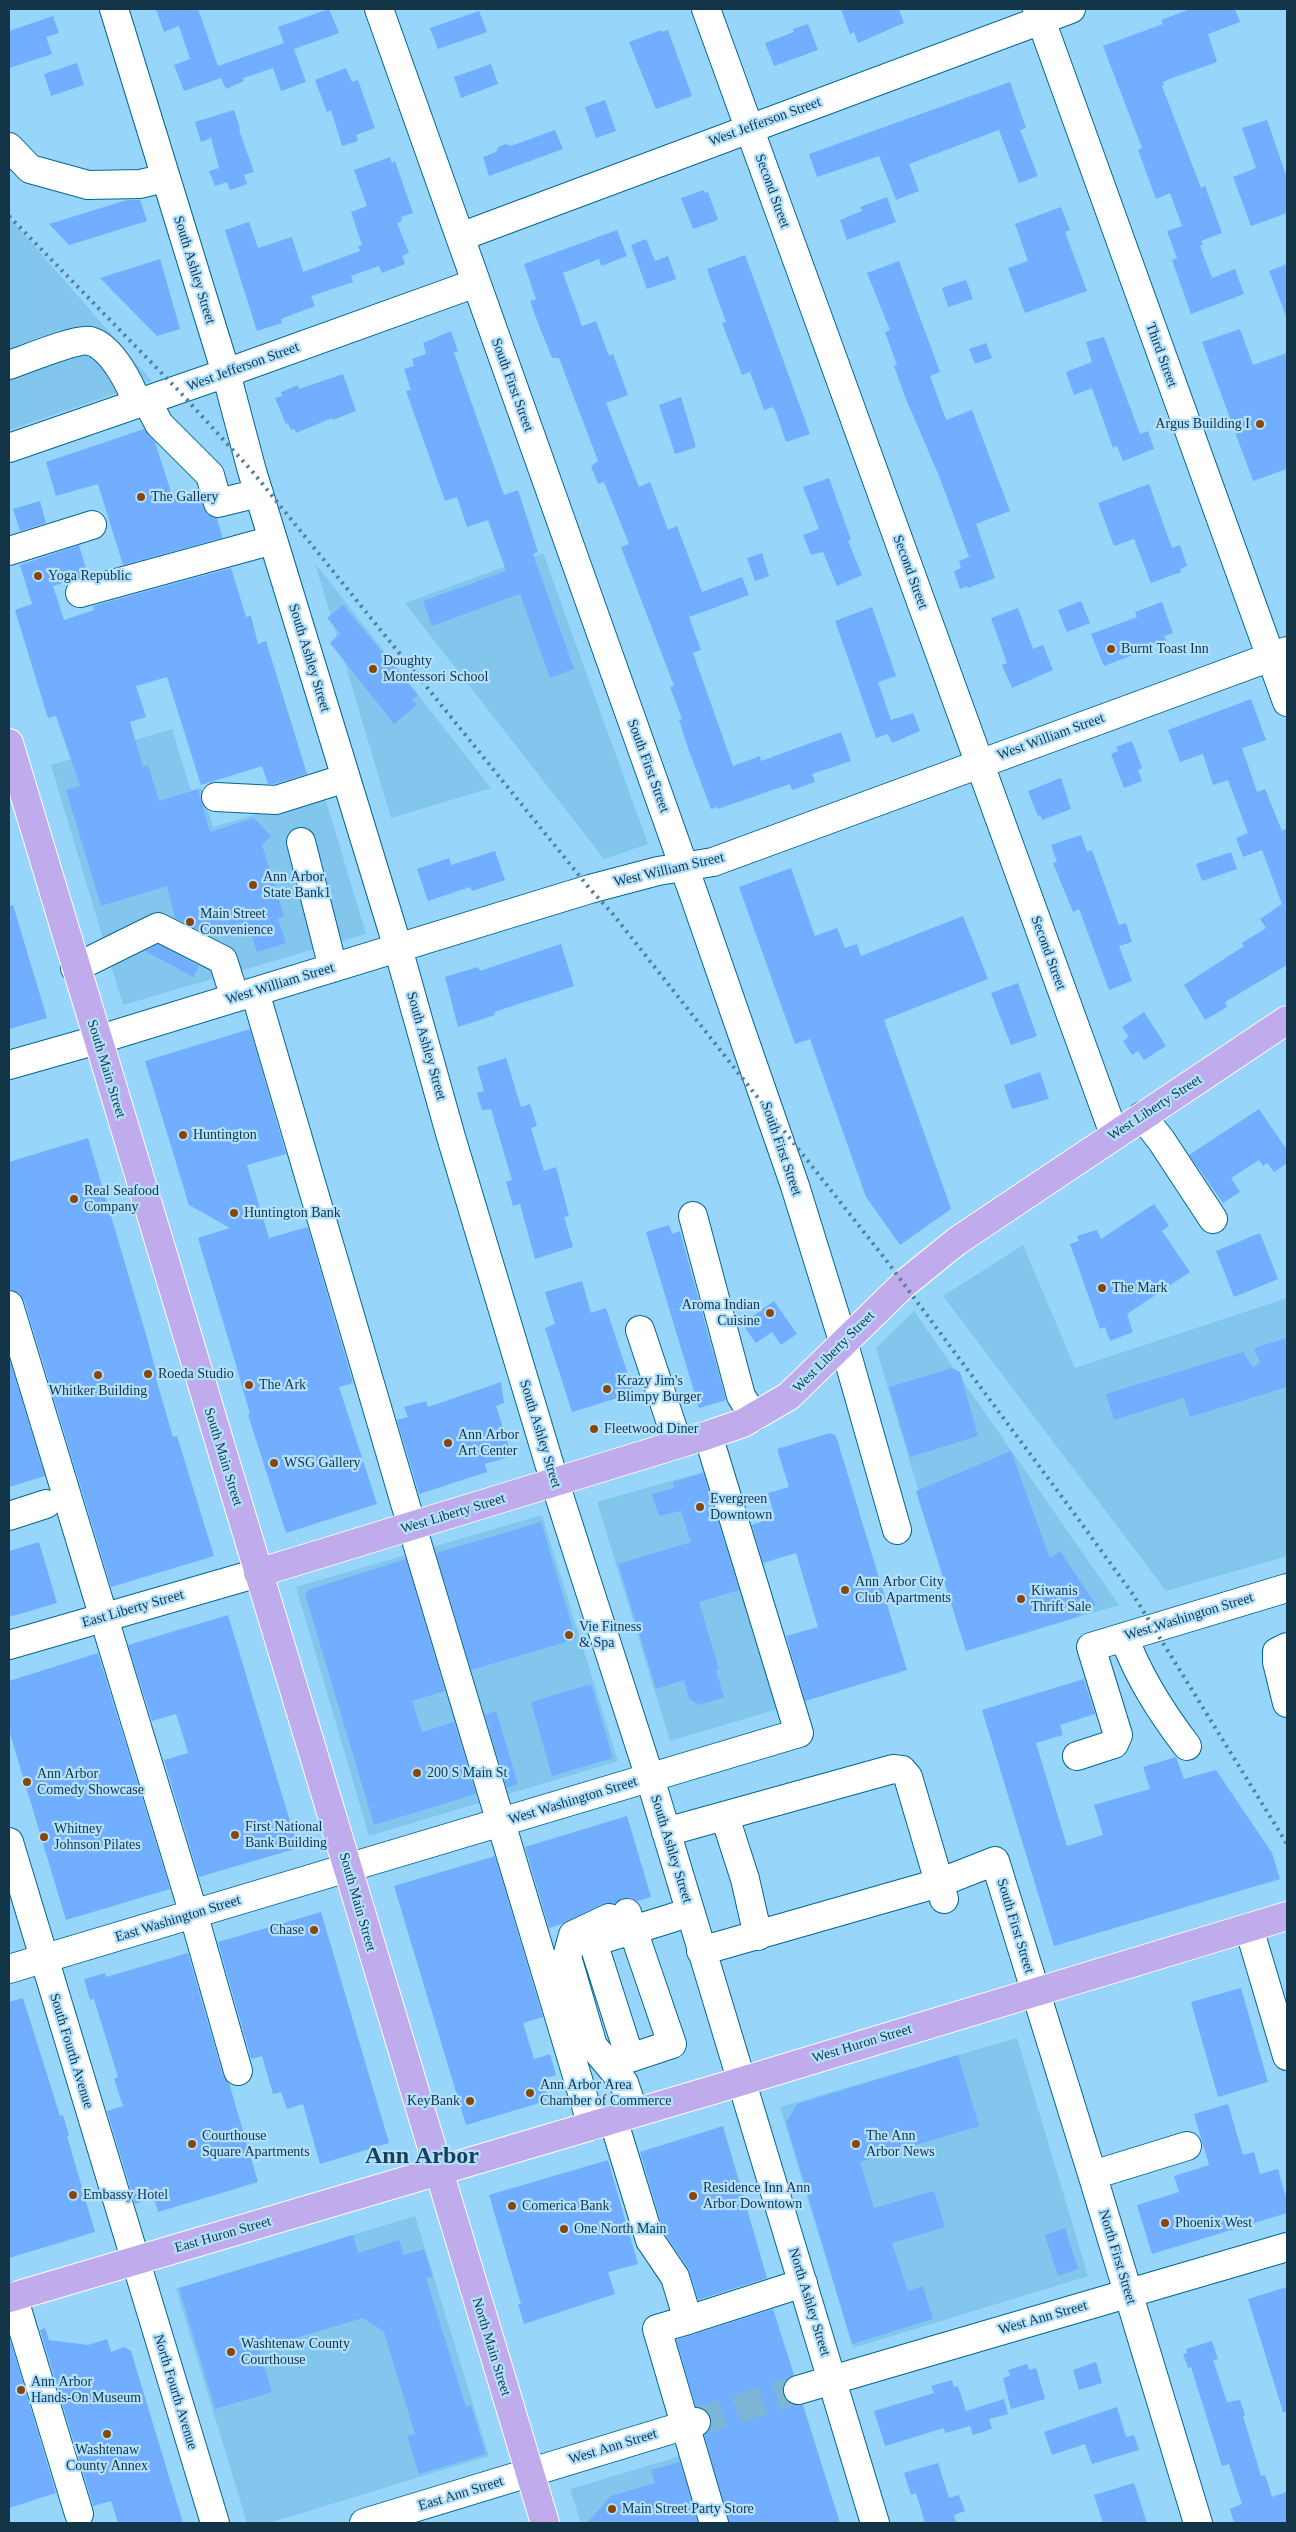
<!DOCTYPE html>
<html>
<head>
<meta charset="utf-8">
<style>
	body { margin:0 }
	#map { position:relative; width:1296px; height:2532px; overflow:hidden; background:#97d5fb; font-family:"Times New Roman",serif }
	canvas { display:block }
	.frame { position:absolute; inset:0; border:10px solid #133548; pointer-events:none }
</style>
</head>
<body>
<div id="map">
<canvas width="1296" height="2532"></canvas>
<div class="frame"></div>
</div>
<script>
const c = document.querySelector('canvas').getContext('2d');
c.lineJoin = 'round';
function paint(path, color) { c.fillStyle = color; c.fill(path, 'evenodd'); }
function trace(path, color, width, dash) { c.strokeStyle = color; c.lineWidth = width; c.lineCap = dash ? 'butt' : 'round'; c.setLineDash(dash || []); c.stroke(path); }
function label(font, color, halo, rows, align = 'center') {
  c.font = font + ' "Times New Roman",serif'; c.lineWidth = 4.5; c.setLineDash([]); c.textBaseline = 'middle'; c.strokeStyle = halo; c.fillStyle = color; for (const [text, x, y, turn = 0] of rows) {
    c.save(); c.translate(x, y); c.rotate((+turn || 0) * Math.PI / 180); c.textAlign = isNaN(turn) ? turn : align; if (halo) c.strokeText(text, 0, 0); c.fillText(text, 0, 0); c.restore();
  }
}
paint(new Path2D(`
	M9 217 152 381 9 430Z
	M543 553 648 844 604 859 405 603Z
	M315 563 491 788 391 818Z
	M172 729 191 791 201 788 213 827 324 794 366 934 123 1005 51 765Z
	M1023 1245 1075 1368 1287 1298V1556L1166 1591 943 1296Z
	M914 1311 1119 1605 966 1651 876 1348Z
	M714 1469 788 1706 670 1741 597 1502Z
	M542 1515 618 1761 369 1836 296 1587Z
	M1017 2038 1088 2276 853 2348 780 2107Z
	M415 2216 489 2456 269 2523H247L176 2289Z
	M694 2452 708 2523H581L570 2489Z`), '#82c6ed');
paint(new Path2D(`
	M156 9H198L218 66 284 43 278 27 329 9 339 33 294 49 306 82 281 91 273 68 243 78 244 81 226 89 221 78 184 91 174 65 190 59 179 26 164 32Z
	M841 9H899L904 23 858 43 854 32 850 34Z
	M1191 9H1235L1240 22 1208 34 1217 62 1172 78 1163 82 1164 85 1162 86 1201 188 1205 186 1222 233 1201 241 1203 245 1200 246 1212 278 1235 269 1244 294 1191 314 1172 260 1177 258 1167 231 1182 226 1170 193 1156 199 1138 150 1142 148 1103 46 1163 24 1161 20Z
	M479 11 487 32 438 49 430 28Z
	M53 16 59 33 46 37 52 54 9 68V31Z
	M808 24 818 50 774 66 765 43 794 32 793 29Z
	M662 30V32L668 30 692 96 656 109 629 42Z
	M77 63 84 85 51 96 44 74Z
	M491 64 498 84 461 98 454 77Z
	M346 68 352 82 358 80 375 128 356 135 358 141 342 146 331 110 327 112 315 80Z
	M1010 82 1026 128 1020 130 1038 176 1019 183 999 130 909 164 919 191 896 200 879 156 817 177 809 154Z
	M605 100 616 131 596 138 585 107Z
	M234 110 240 129 239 130 254 172 244 175 247 184 230 190 227 182 215 186 209 171 219 168 211 138 201 142 195 122Z
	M1267 120 1287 178V213L1251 226 1233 177 1256 168 1242 128Z
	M555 130 563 149 489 176 483 157 496 152 498 147 506 144 511 146Z
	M390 157 392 163 395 161 413 213 401 217 402 221 397 223 409 253 402 256 405 264 382 273 379 266 351 276 353 282 311 296 315 306 281 319 282 323 257 331 225 230 249 222 258 248 292 237 303 272 360 251 358 246 362 245 351 212 367 206 354 170Z
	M704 190 705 193 708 192 718 220 693 229 681 198Z
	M887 197 896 222 847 240 840 220 862 211 860 207Z
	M127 200H140L147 221 69 245 49 224Z
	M1061 207 1070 230 1065 232 1087 291 1025 313 1008 268 1028 261 1015 224Z
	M617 230 627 256 601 266 599 259 563 273 582 326 596 321 609 356 613 354 628 395 606 403 639 487 650 482 668 530 677 526 702 592 742 577 749 595 689 617 701 650 693 653 733 766 760 756 761 761 841 732 851 761 812 774 815 782 792 790 790 784 718 809 717 807 711 809 688 748 679 720 682 719 670 687 674 686 621 547 629 544 604 482 598 484 591 466 598 461 559 358H552L538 323 530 301 536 299 524 264Z
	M646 239 655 261 668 256 676 279 647 289 631 245Z
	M745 255 810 434 786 442 775 410 772 407 764 410 750 372 742 375 722 323 726 322 707 269Z
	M160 259 180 329 157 336 100 278Z
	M899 261 940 372 930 376 946 420 972 410 1010 511 976 524 995 578 968 588 967 586 960 589 954 571 961 568 959 561 969 557 939 476 906 399 894 366 897 365 885 332 890 330 867 273Z
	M1287 264V316H1286L1269 271Z
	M966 280 973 299 948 307 942 288Z
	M1240 329 1253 365 1287 353V469L1253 481 1202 342Z
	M451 331 458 351 454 353 504 495 518 490 538 552 533 554 574 669 550 678 520 594 432 626 423 601 506 571 488 520 467 527 457 497 445 501 406 391 411 390 404 369 414 366 412 359 426 354 423 343Z
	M1104 337 1140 434 1148 431 1154 449 1123 461 1117 446 1113 448 1092 388 1074 395 1066 372 1092 362 1086 342Z
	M986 343 992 358 975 364 969 349Z
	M343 374 356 411 333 420 332 418 296 433 295 429 291 430 288 423 286 424 275 398 282 396 281 392 298 385 299 389Z
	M681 397 696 447 675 454 659 405Z
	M144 429 155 442 171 492 189 501 200 498 207 514 217 518 222 536V538L123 565 98 484 56 496 46 462Z
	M829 478 851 540 848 541 862 575 837 586 823 552 811 555 803 535 819 529 803 487Z
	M1149 484 1172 548 1180 545 1187 566 1180 569 1181 572 1151 583 1134 539 1114 546 1098 503Z
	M40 501 46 523 20 531 13 509Z
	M79 545 88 575 53 586 64 620 94 610 93 606 231 568 246 617 251 616 258 644 266 641 307 774 274 784H268L262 766 201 785 167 677 136 686 146 717 130 722 143 767 148 765 159 801 198 789 210 832 254 818 271 836 262 845 284 916 278 919 286 943 257 952 247 921 206 934 175 918 167 886 101 906 66 790 80 786 56 716 48 718 15 610 32 604 20 565Z
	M762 553 769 576 755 581 747 558Z
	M1081 601 1090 623 1067 632 1058 610Z
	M1162 602 1173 633 1164 636 1167 642 1104 666 1091 634 1137 617 1135 612Z
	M343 605 418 695 412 700 417 705 394 724 330 643 340 633 327 618Z
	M872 607 896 676 878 682 891 720 913 713 920 731 892 743 888 734 876 738 835 621Z
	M1018 608 1033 649 1043 645 1053 670 1012 688 1002 665 1007 663 991 618Z
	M1251 699 1266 740 1242 748 1257 792 1265 789 1282 831 1287 828V965L1225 1002 1227 1007 1205 1020 1184 985 1244 946 1242 943 1266 928 1260 919 1282 904 1262 850 1243 857 1236 838 1248 833 1228 780 1213 785 1203 754 1180 762 1168 730Z
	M1132 741 1142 768 1138 770 1142 781 1124 788 1111 754 1118 751 1116 747Z
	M1061 778 1071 809 1042 820 1040 815 1038 816 1028 791Z
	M1081 835 1087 852 1092 850 1119 925 1126 923 1132 942 1119 946 1132 981 1109 990 1079 909 1073 912 1053 863 1057 862 1051 845Z
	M495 851 505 880 472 891 470 887 428 901 417 869 449 858 451 865Z
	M1231 852 1237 869 1202 881 1196 864Z
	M791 868 815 936 837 928 845 948 857 944 861 956 963 916 988 979 884 1020 951 1209 900 1245 866 1197 810 1039 795 1044 739 887Z
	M13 905 47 1018 9 1029V906Z
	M158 944 199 966 193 977 145 951Z
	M561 944 574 986 494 1012 495 1015 458 1027 445 977 478 967 480 971Z
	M1018 983 1037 1036 1011 1045 991 993Z
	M1144 1012 1166 1046 1144 1060 1138 1051 1132 1055 1123 1041 1129 1037 1122 1027Z
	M250 1029 286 1154 247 1165 269 1238 308 1227 353 1383 339 1387 377 1504 286 1533 248 1415 250 1414 234 1358 198 1238 230 1228 189 1205 145 1061Z
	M506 1058 521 1107 530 1104 537 1126 531 1128 544 1171 556 1167 569 1216 564 1217 573 1247 535 1259 520 1204 513 1206 506 1182 512 1180 491 1109 482 1110 477 1093 484 1091 477 1067Z
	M1040 1072 1049 1099 1012 1109 1004 1085Z
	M1259 1109 1287 1150V1163L1274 1172 1267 1163 1263 1166 1259 1160 1231 1178 1240 1192 1223 1203 1189 1155Z
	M88 1138 147 1338 158 1379H156L173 1437 177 1436 214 1556 111 1587 24 1300 19 1293 9 1290V1162Z
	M1154 1204 1169 1226 1162 1231 1190 1272 1127 1314 1133 1332 1110 1341 1105 1327 1100 1329 1070 1244 1079 1241 1077 1236 1097 1230 1101 1239Z
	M669 1225 672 1234 680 1231 726 1400 699 1408 646 1232Z
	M1260 1233 1278 1279 1234 1297 1216 1251Z
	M582 1281 591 1313 606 1308 634 1393 572 1412 545 1328 555 1324 545 1292Z
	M774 1301 797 1334 781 1345 772 1332 756 1343 742 1324Z
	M1287 1338V1387L1190 1417 1184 1398 1114 1420 1106 1394 1243 1352 1253 1367 1260 1363 1254 1348Z
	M9 1358 45 1476 9 1487Z
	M952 1368 960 1372 978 1436 910 1457 889 1387Z
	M501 1382 504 1403 496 1406 512 1456 485 1464 487 1472 419 1494 397 1420 408 1417 404 1407 426 1401 428 1407Z
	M830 1433 836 1436 907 1670 805 1701 786 1636 818 1627 796 1553 763 1563 752 1525 775 1517 768 1493 789 1487 777 1449Z
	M1011 1451 1050 1558 1060 1551 1096 1605 1077 1617 966 1651 916 1491Z
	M703 1473 739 1590 699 1602 719 1669 716 1670 724 1697 699 1705 689 1699 684 1680 656 1689 618 1564 691 1542 681 1511 659 1516 652 1494 674 1488 673 1482Z
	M541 1522 576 1639 471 1670 436 1553Z
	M39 1542 57 1603 9 1617V1551Z
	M406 1559 445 1691 412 1701 422 1732 454 1722 476 1794 374 1825 305 1594 311 1589Z
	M228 1615 298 1848 199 1877 164 1760 188 1753 182 1733 176 1714 152 1721 128 1645Z
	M98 1653 170 1889 66 1920 9 1730V1681Z
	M1084 1679 1095 1714 1060 1725 1063 1735 1036 1743 1067 1846 1103 1835 1094 1805 1150 1789 1143 1767 1176 1757 1184 1779 1216 1770 1272 1853 1280 1879 1054 1946 982 1710Z
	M591 1684 613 1758 552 1776 531 1702Z
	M496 1711 518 1784 507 1788 485 1715Z
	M627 1816 651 1897 637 1901 630 1898H622L615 1904H603L562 1924 549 1928 525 1847Z
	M495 1856 543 2017 523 2023 534 2059 550 2054 556 2075 543 2079 549 2100 466 2125 394 1886Z
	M321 1912 389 2143 320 2164 303 2104 287 2109 281 2092 273 2094 262 2056 251 2059 218 1942Z
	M188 1953 223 2075 229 2083 258 2182 158 2212 154 2198 135 2204 107 2111 123 2106 114 2079 118 2077 94 1999 90 2000 84 1979 105 1973 106 1977Z
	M1241 1988 1268 2082 1218 2097 1191 2002Z
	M23 1998 60 2116 63 2115 69 2135 67 2136 95 2232 9 2258V2002Z
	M958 2055 979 2126 860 2162 874 2208 934 2191 945 2227 892 2243 908 2291 923 2286 933 2319 852 2344 786 2122 797 2104Z
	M1228 2104 1243 2155 1254 2152 1260 2174 1278 2169 1287 2201V2213L1152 2254 1137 2205 1179 2192 1174 2176 1209 2165 1194 2114Z
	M723 2126 767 2278 698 2300 688 2268 664 2233 640 2152Z
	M608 2160 638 2264 608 2272 615 2294 524 2324 518 2304H521L489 2195Z
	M1065 2228 1078 2269 1058 2276 1045 2235Z
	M353 2235 358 2253 399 2240 404 2255 424 2249 433 2277 426 2278 466 2407 471 2405 486 2454 419 2474 407 2436 415 2434 384 2332 363 2318 259 2349 272 2392 215 2409 179 2288Z
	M1287 2287V2412H1283L1248 2299Z
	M773 2309 794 2375 787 2379 783 2386V2395L788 2402 794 2405H803L840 2523H729L704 2435 711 2426V2418L706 2410 696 2407 676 2340Z
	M45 2328 49 2340 88 2345 107 2339 111 2352 124 2347 131 2351 183 2523H118L111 2501 93 2506 40 2330Z
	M1212 2341 1218 2359 1213 2360 1227 2402 1240 2400 1245 2415 1243 2416 1261 2476 1265 2475 1272 2497 1287 2492V2523H1234L1230 2509 1242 2504 1229 2464 1222 2466 1191 2367 1188 2368 1183 2354 1187 2353 1186 2349Z
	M11 2342 56 2493 9 2508V2343Z
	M1096 2362 1102 2383 1079 2390 1073 2370Z
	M1027 2364 1029 2370 1036 2368 1045 2399 1011 2409 1003 2378 1010 2376 1008 2370Z
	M952 2380 954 2387 958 2386 966 2411 1004 2399 1008 2414 989 2419 992 2429 973 2435 970 2426 945 2433 944 2428 885 2446 874 2411 934 2393 931 2386Z
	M1117 2407 1126 2437 1134 2435 1139 2450 1092 2464 1085 2444 1052 2455 1044 2432Z
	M680 2462 698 2523H587L611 2496 655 2483 651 2470Z
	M938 2463 949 2498 959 2495 965 2511 954 2515 956 2523H925L916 2493 911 2495 904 2473Z
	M1134 2483 1147 2523H1103L1094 2495Z`), '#71aeff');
trace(new Path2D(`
	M696 2422 798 2390`), '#7db5d7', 28, [28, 14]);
const minor = new Path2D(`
	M114 9 226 373 252 471 398 948 451 1137 555 1483 650 1778 875 2523
	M379 9 694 895 795 1186 844 1344 897 1530
	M706 9 1114 1134
	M1037 9 1287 702
	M9 147 30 169 88 185 140 184 165 178
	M460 237 1071 9
	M9 365C24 360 77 338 90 341 112 347 131 385 137 404
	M147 401 159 424 210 475 218 503 259 493
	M9 448 226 373 476 283
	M9 551 92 525
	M80 593 273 540
	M216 797 276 800 346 778
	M301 842 333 968
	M75 968 158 927 223 960 235 998
	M255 992 405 1503 592 2126
	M9 1065 97 1040 590 889 658 871 713 862 1287 651
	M1142 1116 1161 1140 1213 1219
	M693 1216 741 1396 754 1417
	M9 1305 188 1895 238 2071
	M640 1330 678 1444
	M9 1516 46 1504
	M1124 1637C1139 1678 1161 1712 1187 1746
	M9 1645 258 1573
	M1287 1647 1277 1652V1662L1287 1703
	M1077 1756 1114 1744 1118 1735 1091 1647 1287 1588
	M725 1817 745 1879 758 1936
	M666 1832 893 1769 902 1770 908 1777 944 1899
	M9 1842 215 2523
	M627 1913 633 1930 672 2044 630 2058 593 1942C625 1932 658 1923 690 1912
	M609 1918 573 1935 567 1957 593 2046 624 2083 634 2113
	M1249 1928 1287 2056
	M701 1951 939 1883 995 1861 1093 2177 1198 2523
	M9 1969 799 1733 708 1435
	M613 2119 650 2240 675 2277 688 2320 657 2329 714 2523
	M1093 2175 1187 2146
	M13 2296 79 2514
	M688 2320 803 2283
	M798 2390 1287 2247
	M364 2523 696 2422`);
const major = new Path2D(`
	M9 743 545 2523
	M258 1573 708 1435 743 1423 789 1396 904 1284 957 1241 1287 1020
	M9 2298 716 2089 1287 1916`);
trace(minor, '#016791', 30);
trace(major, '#fff', 30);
trace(minor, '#fff', 28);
trace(major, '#c0acec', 28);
trace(new Path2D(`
	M9 216 178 390 252 471 590 889 612 913 886 1260 1068 1505 1134 1596 1287 1844`), '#51819d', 4, [2.5, 5]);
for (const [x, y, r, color] of [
	[1260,424,5,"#86470c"],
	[141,497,5,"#86470c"],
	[38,576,5,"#86470c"],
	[1111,649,5,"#86470c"],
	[373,669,5,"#86470c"],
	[253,885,5,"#86470c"],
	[190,922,5,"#86470c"],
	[183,1135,5,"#86470c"],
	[74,1199,5,"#86470c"],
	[234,1213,5,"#86470c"],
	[1102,1288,5,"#86470c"],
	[770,1313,5,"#86470c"],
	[148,1374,5,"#86470c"],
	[98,1375,5,"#86470c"],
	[249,1385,5,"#86470c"],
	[607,1389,5,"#86470c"],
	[594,1429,5,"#86470c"],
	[448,1443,5,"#86470c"],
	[274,1463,5,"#86470c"],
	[700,1507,5,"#86470c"],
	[845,1590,5,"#86470c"],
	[1021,1599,5,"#86470c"],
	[569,1635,5,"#86470c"],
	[417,1773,5,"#86470c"],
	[27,1782,5,"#86470c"],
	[235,1835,5,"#86470c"],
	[44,1837,5,"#86470c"],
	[314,1930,5,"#86470c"],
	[530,2093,5,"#86470c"],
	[470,2101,5,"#86470c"],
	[192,2144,5,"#86470c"],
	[856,2144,5,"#86470c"],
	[73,2195,5,"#86470c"],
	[693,2196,5,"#86470c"],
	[512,2206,5,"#86470c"],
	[1165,2223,5,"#86470c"],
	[564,2229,5,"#86470c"],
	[231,2352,5,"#86470c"],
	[21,2390,5,"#86470c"],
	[107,2434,5,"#86470c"],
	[612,2509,5,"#86470c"]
]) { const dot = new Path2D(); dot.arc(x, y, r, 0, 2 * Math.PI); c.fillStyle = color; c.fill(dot); trace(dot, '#b2e0fd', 2); }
label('14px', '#133548', '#b2e0fd', [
	["West Jefferson Street",765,122,-20],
	["Second Street",772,191,70],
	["South Ashley Street",194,270,73],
	["Third Street",1161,355,70],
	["West Jefferson Street",243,367,-20],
	["South First Street",512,385,70],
	["Second Street",910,572,70],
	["South Ashley Street",309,658,73],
	["West William Street",1051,737,-20],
	["South First Street",648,766,70],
	["West William Street",669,870,-13],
	["Second Street",1048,953,70],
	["West William Street",280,984,-17],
	["South Ashley Street",426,1046,74],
	["South Main Street",106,1069,73],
	["West Liberty Street",1155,1108,-33],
	["South First Street",781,1149,71],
	["West Liberty Street",834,1352,-45],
	["South Ashley Street",540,1434,73],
	["South Main Street",223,1457,73],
	["West Liberty Street",453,1514,-17],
	["East Liberty Street",133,1609,-16],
	["West Washington Street",1189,1617,-17],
	["West Washington Street",573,1801,-17],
	["South Ashley Street",671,1849,73],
	["South Main Street",357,1902,74],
	["East Washington Street",178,1919,-17],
	["South First Street",1015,1926,73],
	["West Huron Street",862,2044,-17],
	["South Fourth Avenue",71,2051,73],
	["East Huron Street",223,2235,-16],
	["North First Street",1117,2257,73],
	["North Ashley Street",809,2302,73],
	["West Ann Street",1043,2318,-16],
	["North Main Street",491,2347,73],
	["North Fourth Avenue",175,2392,73],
	["West Ann Street",613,2447,-17],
	["East Ann Street",461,2494,-17]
]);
label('14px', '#133548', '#b2e0fd', [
	["Argus Building I",1250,424,"right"],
	["The Gallery",151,497],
	["Yoga Republic",48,576],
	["Burnt Toast Inn",1121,649],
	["Doughty",383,661],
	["Montessori School",383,677],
	["Ann Arbor",263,877],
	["State Bank1",263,893],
	["Main Street",200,914],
	["Convenience",200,930],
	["Huntington",193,1135],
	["Real Seafood",84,1191],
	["Company",84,1207],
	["Huntington Bank",244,1213],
	["The Mark",1112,1288],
	["Aroma Indian",760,1305,"right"],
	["Cuisine",760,1321,"right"],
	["Roeda Studio",158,1374],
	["Krazy Jim's",617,1381],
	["Blimpy Burger",617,1397],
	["The Ark",259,1385],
	["Whitker Building",98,1391,"center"],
	["Fleetwood Diner",604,1429],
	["Ann Arbor",458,1435],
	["Art Center",458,1451],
	["WSG Gallery",284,1463],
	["Evergreen",710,1499],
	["Downtown",710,1515],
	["Ann Arbor City",855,1582],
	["Club Apartments",855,1598],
	["Kiwanis",1031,1591],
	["Thrift Sale",1031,1607],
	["Vie Fitness",579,1627],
	["& Spa",579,1643],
	["200 S Main St",427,1773],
	["Ann Arbor",37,1774],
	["Comedy Showcase",37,1790],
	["First National",245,1827],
	["Bank Building",245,1843],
	["Whitney",54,1829],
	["Johnson Pilates",54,1845],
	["Chase",304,1930,"right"],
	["Ann Arbor Area",540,2085],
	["Chamber of Commerce",540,2101],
	["KeyBank",460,2101,"right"],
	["Courthouse",202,2136],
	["Square Apartments",202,2152],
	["The Ann",866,2136],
	["Arbor News",866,2152],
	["Residence Inn Ann",703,2188],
	["Arbor Downtown",703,2204],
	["Embassy Hotel",83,2195],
	["Comerica Bank",522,2206],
	["Phoenix West",1175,2223],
	["One North Main",574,2229],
	["Washtenaw County",241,2344],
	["Courthouse",241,2360],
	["Ann Arbor",31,2382],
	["Hands-On Museum",31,2398],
	["Washtenaw",107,2450,"center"],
	["County Annex",107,2466,"center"],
	["Main Street Party Store",622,2509]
], 'left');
label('bold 24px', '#144058', '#b2e0fd', [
	["Ann Arbor",422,2157]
]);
</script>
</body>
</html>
